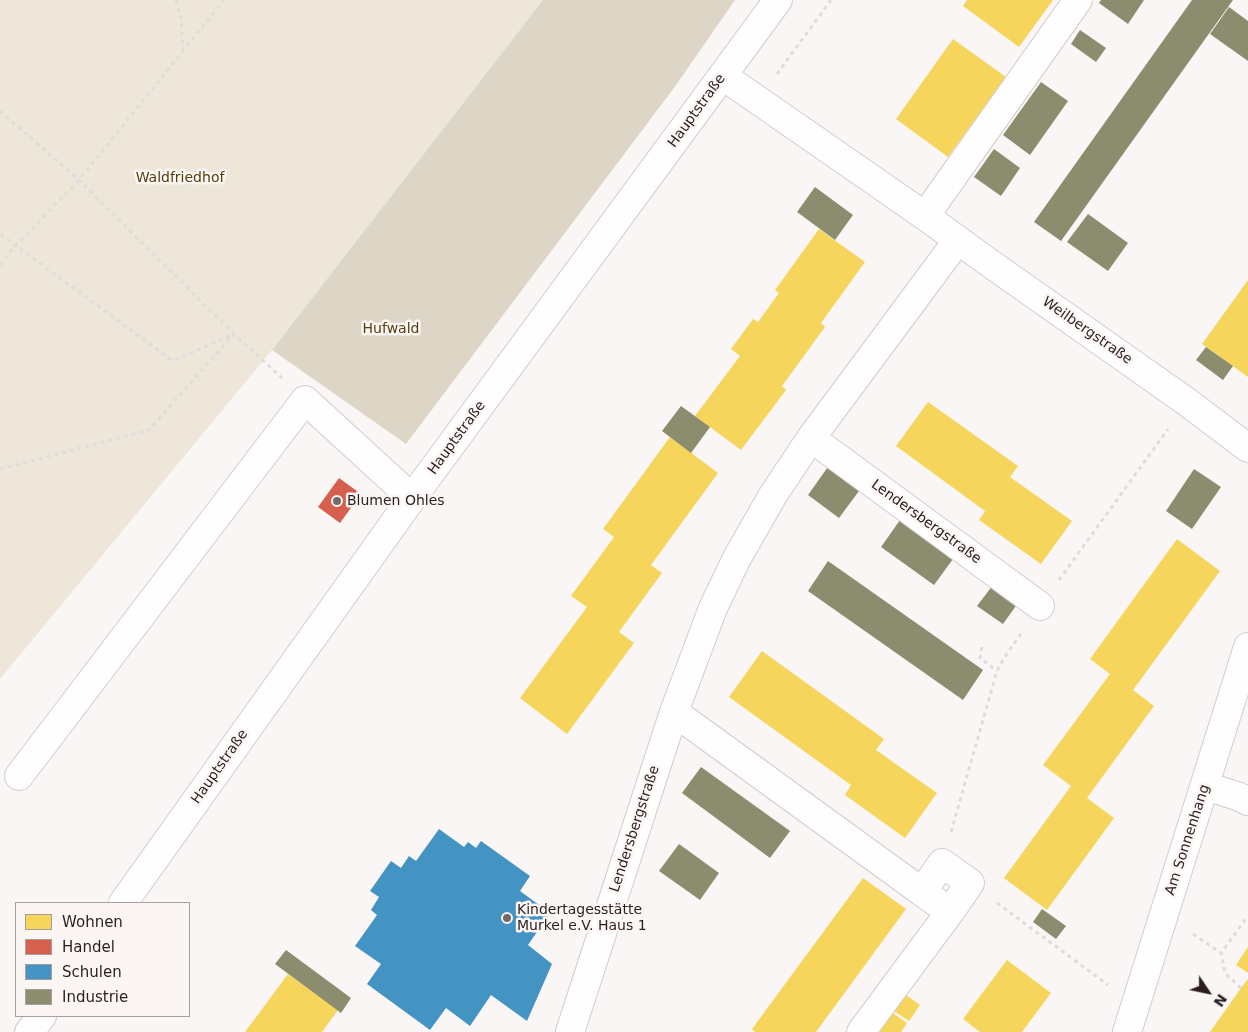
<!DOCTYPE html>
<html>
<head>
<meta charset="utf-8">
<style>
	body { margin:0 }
	#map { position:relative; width:1248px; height:1032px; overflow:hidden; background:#faf6f5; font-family:"DejaVu Sans",sans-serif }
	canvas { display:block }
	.legend { position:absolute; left:15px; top:902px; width:175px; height:115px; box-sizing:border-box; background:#fbf5f4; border:1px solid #a79f9e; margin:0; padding:6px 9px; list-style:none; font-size:15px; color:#2a1f1e }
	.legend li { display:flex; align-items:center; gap:10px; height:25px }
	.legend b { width:25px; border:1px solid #a79f9e }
	.north { position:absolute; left:1183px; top:967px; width:50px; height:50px; -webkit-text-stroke:4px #fbf5f4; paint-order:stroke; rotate:124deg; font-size:14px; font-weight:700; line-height:20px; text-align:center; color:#2a1f1e }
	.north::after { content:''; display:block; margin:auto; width:18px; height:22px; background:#2a1f1e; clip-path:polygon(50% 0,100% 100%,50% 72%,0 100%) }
</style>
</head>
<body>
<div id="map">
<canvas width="1248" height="1032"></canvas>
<ul class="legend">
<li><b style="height:14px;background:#f6d55c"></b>Wohnen</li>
<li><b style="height:14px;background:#d6604d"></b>Handel</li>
<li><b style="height:14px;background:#4393c3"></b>Schulen</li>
<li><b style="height:14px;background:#8c8c6e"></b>Industrie</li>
</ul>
<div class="north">N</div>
</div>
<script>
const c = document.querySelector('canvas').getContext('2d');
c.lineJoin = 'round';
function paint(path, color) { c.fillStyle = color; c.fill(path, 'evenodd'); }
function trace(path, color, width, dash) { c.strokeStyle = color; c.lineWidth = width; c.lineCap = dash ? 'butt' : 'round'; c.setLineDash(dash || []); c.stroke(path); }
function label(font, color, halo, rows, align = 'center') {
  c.font = font + ' "DejaVu Sans",sans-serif'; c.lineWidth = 5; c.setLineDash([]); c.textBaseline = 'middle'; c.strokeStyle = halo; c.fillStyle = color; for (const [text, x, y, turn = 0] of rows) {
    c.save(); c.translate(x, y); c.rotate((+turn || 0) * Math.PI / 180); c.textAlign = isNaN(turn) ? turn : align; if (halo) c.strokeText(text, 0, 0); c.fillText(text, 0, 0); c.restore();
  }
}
paint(new Path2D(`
	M0 0H543L272 350 0 679Z`), '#ede6d9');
paint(new Path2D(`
	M543 0H735L674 88 406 444 272 350Z`), '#ddd6c6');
paint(new Path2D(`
	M967 0H1053L1019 47 963 6Z
	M953 39 1006 77 948 157 896 119Z
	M819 229 865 262 821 323 825 327 782 386 786 390 741 450 695 416 740 356 731 349 753 319 758 322 779 293 775 290Z
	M1248 280V377L1202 344Z
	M928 402 1018 466 1010 477 1072 521 1041 564 979 520 985 511 896 446Z
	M670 437 718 473 651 565 662 573 619 632 634 643 567 734 520 698 587 607 571 596 614 537 603 529Z
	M1177 539 1220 571 1133 690 1154 706 1087 798 1114 818 1047 910 1004 878 1071 786 1043 765 1110 674 1090 659Z
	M762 651 884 739 876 750 937 793 905 838 845 795 851 785 729 697Z
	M863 878 906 909 816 1032H755L752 1029Z
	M1248 947V973L1236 965Z
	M1007 960 1051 993 1022 1032H980L963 1019Z
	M288 974 338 1010 322 1032H245Z
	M1248 979V1032H1210L1241 988Z
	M906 995 920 1005 909 1021 894 1011Z
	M890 1011 907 1023 901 1032H879L876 1030Z`), '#f6d55c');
paint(new Path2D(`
	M339 478 361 494 340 523 318 507Z`), '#d6604d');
paint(new Path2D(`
	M439 829 464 847 468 842 476 848 481 841 530 876 520 891 550 913 528 945 552 964 527 1021 491 995 470 1026 446 1008 430 1030 367 984 381 964 355 946 377 915 371 910 379 897 370 891 391 861 401 868 409 856 416 861Z`), '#4393c3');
paint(new Path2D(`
	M1101 0H1144L1128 24 1099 3Z
	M1192 0H1233L1061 241 1034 222Z
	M1229 7 1248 21V61L1210 34Z
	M1080 30 1106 48 1096 62 1071 44Z
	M1041 82 1068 101 1030 155 1003 135Z
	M994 149 1020 168 1001 196 974 177Z
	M815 187 853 215 835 240 797 212Z
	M1088 214 1128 243 1108 271 1067 242Z
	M1206 347 1233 366 1223 380 1196 360Z
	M681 406 710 427 691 453 662 431Z
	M830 464 862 487 839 518 808 495Z
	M1194 469 1221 487 1192 529 1166 511Z
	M900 520 953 559 934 585 881 547Z
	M828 561 983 670 963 700 808 591Z
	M993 585 1018 603 1003 624 977 606Z
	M701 767 790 831 770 858 682 793Z
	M679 844 719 873 700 900 659 871Z
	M1042 909 1066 926 1056 939 1033 922Z
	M286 950 351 998 341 1013 275 964Z`), '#8c8c6e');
const minor = new Path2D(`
	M723 76 925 216 984 259 1187 402 1248 448
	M925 216 1078 0
	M811 438 1040 606
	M674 712 922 892
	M19 776 305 400 412 498
	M1205 786 1237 796 1248 801
	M942 863 970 883 950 912 922 892Z
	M123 903 412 498 778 0
	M29 1032 42 1016
	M570 1032 674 712 713 608 737 558 773 495 811 438 958 240
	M861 1032 950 912
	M1127 1032 1248 647`);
trace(minor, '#d4cccb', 30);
trace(new Path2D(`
	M176 0 181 18 183 51
	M777 74 831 0
	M0 111 79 180 234 334 173 361 0 234
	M0 265 16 245 79 180 224 0
	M0 469 149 430 234 334 282 378
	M1059 580 1168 429
	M982 647 980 658 997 671
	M951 832 997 671 1004 658 1022 632
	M997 903 1108 985
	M1193 934 1221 953
	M1241 988 1225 973 1221 953 1248 916`), '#dfdddc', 3, [4, 4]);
trace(minor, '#fefefe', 28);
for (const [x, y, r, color] of [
	[337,501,5,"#736a69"],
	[507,918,5,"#736a69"]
]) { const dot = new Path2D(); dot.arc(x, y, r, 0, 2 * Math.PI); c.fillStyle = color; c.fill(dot); trace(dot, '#fbf5f4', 2); }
label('14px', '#2a1f1e', '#fbf5f4', [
	["Hauptstraße",697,111,-54],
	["Weilbergstraße",1087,331,35],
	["Hauptstraße",457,438,-54],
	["Lendersbergstraße",926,522,36],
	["Hauptstraße",220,767,-55],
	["Lendersbergstraße",635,829,-72],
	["Am Sonnenhang",1188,840,-72]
]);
label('14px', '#52400c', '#fbf5f4', [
	["Waldfriedhof",180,178],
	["Hufwald",391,329]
]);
label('14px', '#2a1f1e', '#fbf5f4', [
	["Blumen Ohles",347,501],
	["Kindertagesstätte",517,910],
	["Murkel e.V. Haus 1",517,926]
], 'left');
</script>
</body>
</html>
